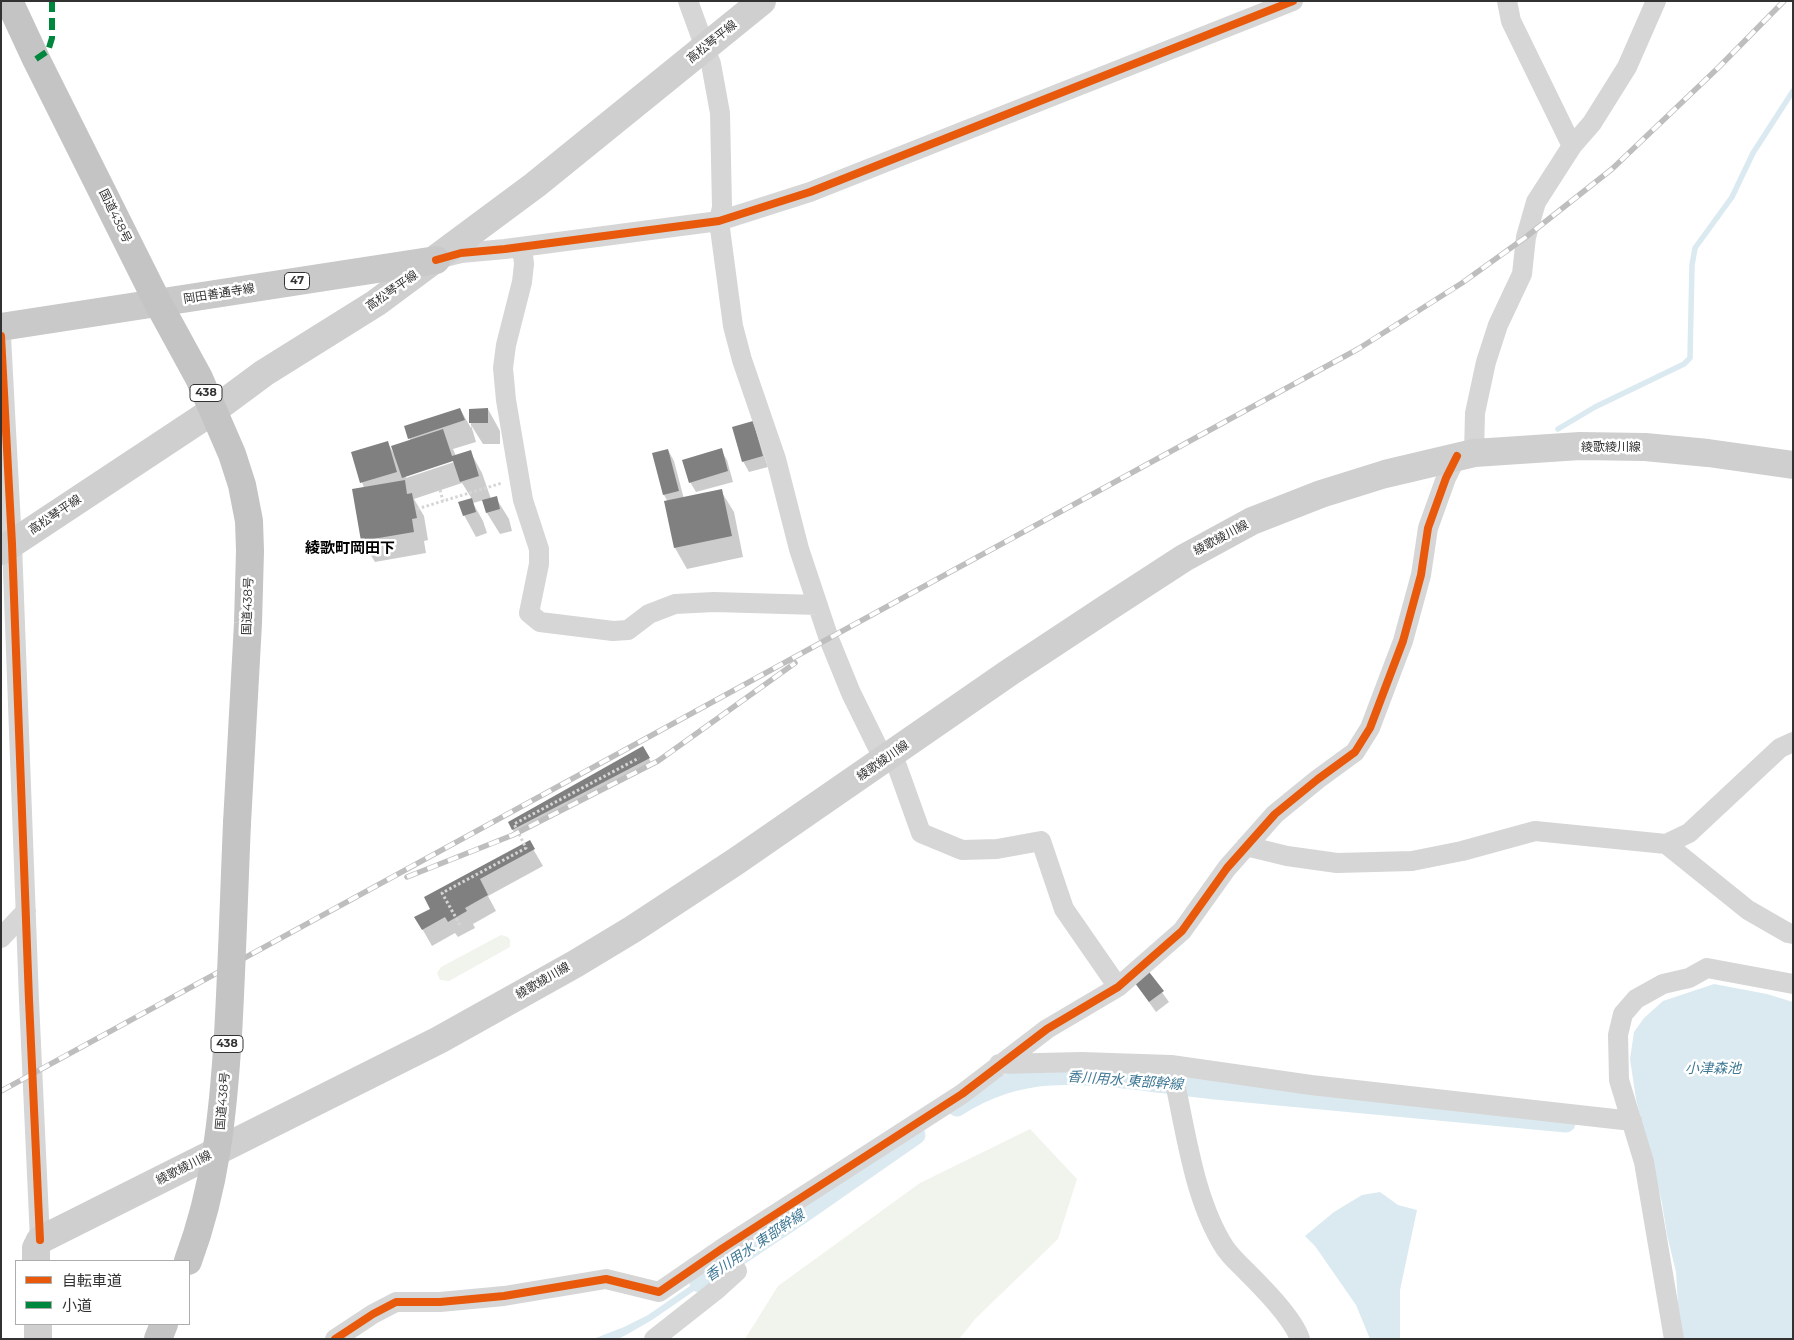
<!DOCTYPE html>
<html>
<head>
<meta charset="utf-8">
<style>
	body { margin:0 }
	#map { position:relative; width:1794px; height:1340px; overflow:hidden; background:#fff; font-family:Montserrat,"Noto Sans JP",sans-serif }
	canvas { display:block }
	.frame { position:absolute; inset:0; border:2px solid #323232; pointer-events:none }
	.legend { position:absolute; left:15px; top:1260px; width:175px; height:65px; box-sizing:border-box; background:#fff; border:1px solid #adadad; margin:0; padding:6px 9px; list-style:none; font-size:15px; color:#323232 }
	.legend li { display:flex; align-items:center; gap:10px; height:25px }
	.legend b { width:25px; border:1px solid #adadad }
</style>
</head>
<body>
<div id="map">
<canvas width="1794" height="1340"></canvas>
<div class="frame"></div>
<ul class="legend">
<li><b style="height:6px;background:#e8590c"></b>自転車道</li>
<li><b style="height:6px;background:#00873e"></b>小道</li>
</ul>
</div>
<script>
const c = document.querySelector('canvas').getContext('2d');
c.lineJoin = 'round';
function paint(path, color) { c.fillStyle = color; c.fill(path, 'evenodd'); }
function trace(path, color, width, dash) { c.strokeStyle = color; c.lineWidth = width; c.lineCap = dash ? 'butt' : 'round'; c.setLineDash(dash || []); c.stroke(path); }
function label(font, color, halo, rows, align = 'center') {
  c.font = font + ' Montserrat,"Noto Sans JP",sans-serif'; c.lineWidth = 5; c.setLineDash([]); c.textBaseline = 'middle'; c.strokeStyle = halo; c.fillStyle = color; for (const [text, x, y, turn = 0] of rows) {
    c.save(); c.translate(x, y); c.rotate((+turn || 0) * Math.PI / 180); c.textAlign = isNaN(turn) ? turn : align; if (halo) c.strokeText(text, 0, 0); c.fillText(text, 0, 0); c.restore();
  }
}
paint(new Path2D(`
	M501 935 508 937 510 940V947L449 981 440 980 437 973 441 967Z
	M1030 1129 1077 1179 1058 1239 976 1318 959 1339H745L778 1286 920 1183Z`), '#f1f4ed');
paint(new Path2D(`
	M1714 984 1767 994 1793 1002V1339H1683L1678 1305 1676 1272 1667 1235 1662 1203 1636 1099 1630 1059 1634 1032 1644 1018 1663 1001Z
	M1380 1192 1398 1205 1417 1210 1400 1290V1339H1370L1356 1305 1315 1246 1305 1236 1334 1212 1362 1195Z
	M719 1266 723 1271 652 1320 626 1335 618 1339H593L624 1327 648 1315Z`), '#dbeaf1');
paint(new Path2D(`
	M460 409 471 428V425L476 442 453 449 456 456 470 451 482 473 491 499 496 498 509 519 512 531 500 534 487 513 484 500 473 503 483 521 487 533 476 537 464 515 472 499 462 483 414 499 424 516 428 540 424 541 426 553 375 562 362 541 364 488 352 453 388 443 394 454 411 441 409 438ZM459 457 460 460 406 478V475Z
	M488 409 500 431V444H483L471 425V410Z
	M753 422 768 467 749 472 743 461Z
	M668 450 674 461 684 499 721 491 734 512 743 557 687 569 675 548 668 502 664 495Z
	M721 450 727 460 733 482 696 492 690 482Z
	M642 747 652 764 515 834 509 823Z
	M529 842 543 866 488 896 496 911 473 924 475 928 458 937 455 933 432 946 416 918 432 910Z
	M1146 970 1169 1002 1156 1012 1133 980Z`), '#0003');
trace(new Path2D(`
	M1558 429 1595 407 1684 364 1690 358 1692 265 1695 248 1732 197 1753 153 1793 91`), '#dbeaf1', 5.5);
trace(new Path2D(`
	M957 1107C985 1089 1016 1078 1050 1076 1105 1073 1161 1085 1215 1090 1332 1101 1449 1112 1566 1123
	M699 1283 805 1212 916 1135`), '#dbeaf1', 19);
paint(new Path2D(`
	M460 408 465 420 408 439 404 426Z
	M488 408V423H469V409Z
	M753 421 763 456 742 462 732 427Z
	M443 429 452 456 471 450 479 476 460 482 453 461 402 478 391 446Z
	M388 441 397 472 360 483 351 452Z
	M722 448 728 471 689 483 682 460Z
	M668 449 679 491 663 495 652 453Z
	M405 480 407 494 412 493 417 518 412 519 414 532 361 541 352 489Z
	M722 489 732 536 674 548 664 501Z
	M497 496 500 509 486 513 482 500Z
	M472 498 476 512 463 516 458 502Z
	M643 746 650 758 512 830 508 822Z
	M530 840 535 849 480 879 488 895 465 908 467 911 448 922 445 917 422 930 414 917 430 909 424 897Z
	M1146 968 1164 991 1149 1002 1132 979Z`), '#808080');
trace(new Path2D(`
	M440 490 443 501
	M417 509 502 483
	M460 925 442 893 526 848 514 824 639 758`), '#d5d5d5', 3, [2.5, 2.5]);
trace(new Path2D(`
	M688 1 711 64 720 113 722 207 719 221 733 326 742 360 776 459 799 549 829 639 851 693 884 760
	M1507 1 1511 21 1572 146
	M522 247 524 264 522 282 506 345 503 368 506 400 523 500 539 549V564L529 613 540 622 613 631 628 630 649 614 675 604 714 602 818 605
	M441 258 461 253 505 249 719 221 810 192 1293 1
	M1 336 12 544 29 1000 40 1240
	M1474 453 1475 413 1486 362 1498 325 1522 274 1526 237 1536 202 1572 146 1592 123 1627 67 1656 1
	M891 755 897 766 921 833 962 850 997 849 1041 841 1064 909 1118 987
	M1666 844 1689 833 1780 748 1793 742
	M1246 846 1287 856 1337 863 1412 861 1462 851 1535 831 1666 844 1748 910 1788 933 1793 934
	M1 938 26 911
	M999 1064 1081 1062 1171 1065 1311 1085 1632 1121
	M1171 1065C1185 1123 1192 1197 1225 1248 1229 1254 1235 1260 1240 1265 1258 1283 1292 1316 1300 1339
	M335 1339 373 1314 396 1302H440L504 1296 606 1279 659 1292 723 1248 962 1094 1047 1029 1118 987 1182 931 1227 868 1275 814 1318 779 1355 752 1370 728 1403 641 1421 575 1428 528 1446 478 1457 456
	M654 1339 715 1291 737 1271 723 1248
	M1674 1339 1644 1162 1619 1080 1618 1035 1623 1014 1636 999 1663 984 1689 978 1707 968 1793 984`), '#d6d6d6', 20);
trace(new Path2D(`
	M1 551 214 410 264 373 376 303 535 185 762 1
	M36 1261V1248L40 1240 439 1040 575 964 633 929 735 862 1010 672 1107 608 1184 558 1252 521 1321 494 1385 474 1474 453 1580 446 1645 447 1708 453 1793 465
	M38 1324V1339`), '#cfcfcf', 28);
trace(new Path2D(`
	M1 327 436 260`), '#c9c9c9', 28);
trace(new Path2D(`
	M9 1 36 59 158 303 199 378 232 454 242 485 249 521 250 551 248 623 237 823
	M158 1339 164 1324`), '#c4c4c4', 28);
const rail = new Path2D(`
	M407 877 513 835 658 761 795 663
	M1 1091 1358 349 1462 283 1526 237 1612 169 1719 67 1784 1`);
trace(rail, '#bebebe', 5.5);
trace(rail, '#fff', 4, [11]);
trace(new Path2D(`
	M188 1261C216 1186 223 1114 228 1035 232 964 234 894 237 823`), '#c4c4c4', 28);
trace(new Path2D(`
	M36 59 48 51 52 38V1`), '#00873e', 6, [12, 6]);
trace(new Path2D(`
	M436 260 461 253 505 249 719 221 810 192 1293 1
	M1 336 12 544 29 1000 40 1240
	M335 1339 373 1314 396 1302H440L504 1296 606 1279 659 1292 723 1248 962 1094 1047 1029 1118 987 1182 931 1227 868 1275 814 1318 779 1355 752 1370 728 1403 641 1421 575 1428 528 1446 478 1457 456`), '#e8590c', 8);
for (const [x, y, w] of [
	[297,281,25],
	[206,393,32],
	[227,1044,32]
]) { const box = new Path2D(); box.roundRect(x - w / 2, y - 8.5, w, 17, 4); c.fillStyle = '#fff'; c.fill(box); trace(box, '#323232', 1); }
label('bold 11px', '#323232', null, [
	["47",297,281],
	["438",206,393],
	["438",227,1044]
]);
label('12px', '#323232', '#fff', [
	["高松琴平線",712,42,-39],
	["国道438号",115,216,64],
	["高松琴平線",392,291,-35],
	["岡田善通寺線",219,294,-9],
	["綾歌綾川線",1611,447],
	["高松琴平線",55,515,-34],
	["綾歌綾川線",1221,538,-28],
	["国道438号",248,606,-88],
	["綾歌綾川線",883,761,-35],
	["綾歌綾川線",543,981,-30],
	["国道438号",223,1101,-85],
	["綾歌綾川線",184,1168,-27]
]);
label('italic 14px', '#407995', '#fff', [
	["小津森池",1713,1069],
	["香川用水 東部幹線",1125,1081,4],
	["香川用水 東部幹線",755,1246,-34]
]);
label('bold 15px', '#000', '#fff', [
	["綾歌町岡田下",350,549]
]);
</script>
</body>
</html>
